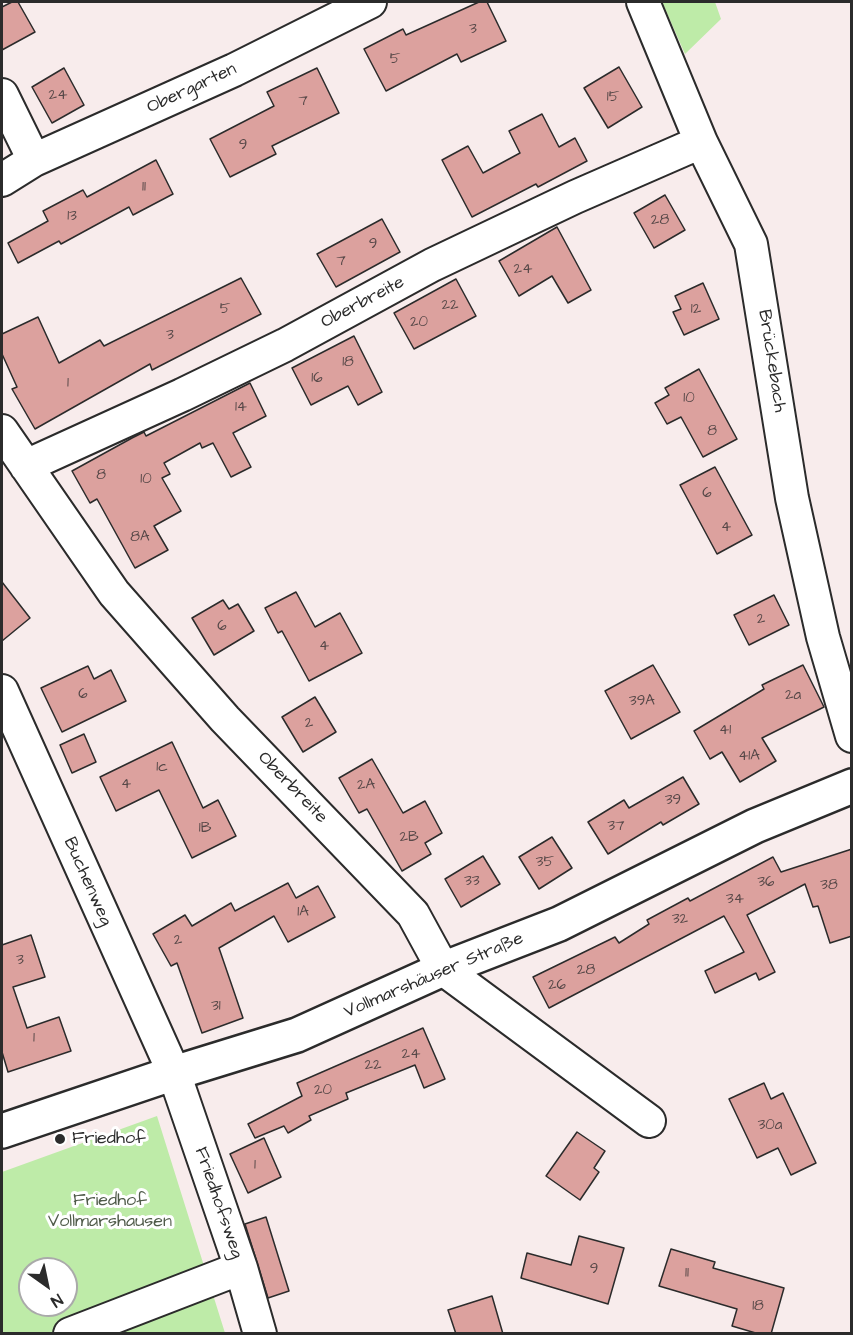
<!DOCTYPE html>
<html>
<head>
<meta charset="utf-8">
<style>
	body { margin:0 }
	#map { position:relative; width:853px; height:1335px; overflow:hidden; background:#f8ecec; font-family:"Architects Daughter",sans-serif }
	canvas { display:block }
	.frame { position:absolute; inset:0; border:3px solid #2b2b2b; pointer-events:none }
	.north { position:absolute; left:18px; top:1257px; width:60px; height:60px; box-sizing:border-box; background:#fff; border:2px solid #aaa; border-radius:50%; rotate:147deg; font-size:16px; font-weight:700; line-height:24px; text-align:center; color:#2b2b2b }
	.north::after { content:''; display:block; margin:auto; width:21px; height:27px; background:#2b2b2b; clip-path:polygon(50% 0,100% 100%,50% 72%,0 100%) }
</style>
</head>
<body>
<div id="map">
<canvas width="853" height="1335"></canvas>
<div class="frame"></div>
<div class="north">N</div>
</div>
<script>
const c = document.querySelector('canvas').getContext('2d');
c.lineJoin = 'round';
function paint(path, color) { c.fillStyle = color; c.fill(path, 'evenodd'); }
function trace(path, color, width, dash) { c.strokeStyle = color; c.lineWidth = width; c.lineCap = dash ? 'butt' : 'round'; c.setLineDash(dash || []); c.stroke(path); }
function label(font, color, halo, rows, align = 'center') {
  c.font = font + ' "Architects Daughter",sans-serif'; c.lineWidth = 6; c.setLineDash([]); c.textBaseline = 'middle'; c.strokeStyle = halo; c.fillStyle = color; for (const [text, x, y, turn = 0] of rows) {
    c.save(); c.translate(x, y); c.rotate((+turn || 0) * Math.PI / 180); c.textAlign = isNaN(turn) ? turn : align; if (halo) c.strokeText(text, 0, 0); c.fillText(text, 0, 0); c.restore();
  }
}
paint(new Path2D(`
	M662 2H715L721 19 685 54Z
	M157 1116 225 1333 2 1334V1172ZM30 1269H66V1305H30Z`), '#beeba8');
const building = new Path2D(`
	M12 2H18L35 32 2 50V7Z
	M479 2H487L506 41 461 62 457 54 386 91 364 49 403 29 406 35Z
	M619 67 642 107 608 128 584 88Z
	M64 68 84 105 52 123 32 87Z
	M317 68 339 113 272 146 276 154 230 177 210 139 274 106 267 92Z
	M542 114 559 147 575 138 587 161 538 187 536 184 472 217 442 160 468 146 483 173 520 153 509 131Z
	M156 160 173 194 133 215 129 207 61 244 59 241 18 263 8 243 48 221 43 211 83 190 87 197Z
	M665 195 685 230 654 248 634 213Z
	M382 219 400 252 336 287 317 254Z
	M557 227 591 290 568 303 552 276 519 296 499 261Z
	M241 278 261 314 152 370 150 364 35 429 12 389 17 387 2 354V334L38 317 59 363 100 340 104 346Z
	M456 279 476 316 414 349 394 313Z
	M703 283 719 319 684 335 673 312 681 309 675 296Z
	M354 336 382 392 358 405 348 386 311 405 292 368Z
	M699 369 737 439 703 457 681 417 667 424 655 403 669 395 665 388Z
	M250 383 266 416 233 433 251 467 231 477 213 443 202 448 200 443 164 463 170 474 162 478 181 511 154 526 168 550 135 568 97 499 90 503 72 471 132 438 144 432 146 436Z
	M715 467 752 535 717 554 680 485Z
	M2 582 30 618 2 641Z
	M296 592 315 627 340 613 362 653 309 681 282 631 278 633 265 608Z
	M774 595 789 625 749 645 734 615Z
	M223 600 229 609 238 604 254 631 214 655 192 618Z
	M653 665 680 712 631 739 605 691Z
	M803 665 824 707 762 738 776 761 740 782 722 752 710 759 694 731 764 689 762 685Z
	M88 666 94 679 111 670 126 701 62 732 41 688Z
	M315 697 336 732 303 752 282 717Z
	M84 734 96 762 72 773 60 745Z
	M172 742 203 808 218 800 236 836 192 858 159 790 116 811 100 777Z
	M372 759 403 813 425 801 442 833 425 843 431 854 402 871 367 809 359 813 339 778Z
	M683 777 699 804 663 825 661 822 608 854 588 822 624 800 629 808Z
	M552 837 572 868 539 889 519 857Z
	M852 849V936L830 943 818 906 813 907 805 884 747 915 775 972 759 980 756 973 715 993 705 971 744 952 724 916 549 1008 533 977 615 937 619 943 649 924 647 920 688 898 690 901 773 857 781 872Z
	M483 856 500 884 461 907 445 879Z
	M288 883 296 898 318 886 335 917 288 942 274 916 219 948 243 1018 202 1033 177 963 171 966 153 934 185 915 192 926 231 903 235 911Z
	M31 935 45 977 13 987 27 1028 59 1017 71 1051 8 1072 2 1052V945Z
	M423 1028 445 1079 424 1088 415 1065 346 1093 348 1099 309 1116 311 1120 288 1133 284 1126 255 1138 248 1124 302 1096 297 1083Z
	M764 1083 771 1099 783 1093 816 1163 791 1175 778 1148 757 1158 729 1099Z
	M577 1132 605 1151 594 1168 599 1172 580 1200 546 1176Z
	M264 1138 281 1177 248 1193 230 1154Z
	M266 1217 289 1291 268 1298 245 1224Z
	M579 1236 624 1248 608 1304 521 1278 527 1253 571 1265Z
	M671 1249 715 1262 713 1268 784 1288 771 1334H759L732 1326 737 1309 659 1286Z
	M492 1296 503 1334H456L448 1310Z`);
paint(building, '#dca19e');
trace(building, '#2b2b2b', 1.5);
const minor = new Path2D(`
	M643 2 701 142 751 244 792 498 823 637 852 736
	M2 95 34 160
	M2 180 34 160 234 70 370 2
	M2 431 114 593 225 719 413 914 443 969 649 1121
	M26 466 182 395 285 345 432 265 575 197 701 142
	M2 691 174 1073 241 1268 260 1334
	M70 1334 241 1268`);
const major = new Path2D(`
	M2 1131 174 1073 297 1035 443 969 559 924 755 826 852 786`);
trace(minor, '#2b2b2b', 36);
trace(major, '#2b2b2b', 38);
trace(minor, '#fff', 32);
trace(major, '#fff', 33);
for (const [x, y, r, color] of [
	[60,1139,6,"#2b2b2b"]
]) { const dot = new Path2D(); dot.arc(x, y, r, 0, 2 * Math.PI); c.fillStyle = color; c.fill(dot); trace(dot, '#fff', 2); }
label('15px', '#574848', null, [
	["3",473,30],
	["5",395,60],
	["24",58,96],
	["15",613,98],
	["7",303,102],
	["9",243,146],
	["11",144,188],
	["13",72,217],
	["28",660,221],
	["9",373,245],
	["7",341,262],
	["24",523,270],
	["22",450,306],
	["5",225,310],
	["12",696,310],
	["20",419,323],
	["3",170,336],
	["18",348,363],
	["16",317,379],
	["1",68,384],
	["10",689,399],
	["14",241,408],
	["8",712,432],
	["8",101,476],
	["10",146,480],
	["6",707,494],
	["4",726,528],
	["8A",140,538],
	["2",761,620],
	["6",222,627],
	["4",324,647],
	["6",83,695],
	["2a",793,696],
	["39A",642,702],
	["2",309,724],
	["41",725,731],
	["41A",749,757],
	["1c",162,768],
	["4",126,785],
	["2A",366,786],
	["39",673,801],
	["37",616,827],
	["1B",205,829],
	["2B",409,838],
	["35",545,863],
	["33",472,882],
	["36",766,883],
	["38",829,886],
	["34",735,900],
	["1A",303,913],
	["32",680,920],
	["2",178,941],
	["3",20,961],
	["28",586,971],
	["26",557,986],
	["31",216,1007],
	["1",34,1039],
	["24",411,1055],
	["22",373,1066],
	["20",323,1091],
	["30a",770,1126],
	["1",255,1166],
	["9",594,1270],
	["11",687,1274],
	["18",758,1307]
]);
label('18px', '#2b2b2b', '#fff', [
	["Obergarten",192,89,-25],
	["Oberbreite",363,303,-28],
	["Brückebach",771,361,81],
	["Oberbreite",292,788,46],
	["Buchenweg",87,882,66],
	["Vollmarshäuser Straße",434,976,-23],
	["Friedhofsweg",218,1203,71]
]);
label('18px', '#2b2b2b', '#fff', [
	["Friedhof",72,1139]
], 'left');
label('18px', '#505b4a', '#fff', [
	["Friedhof",110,1201],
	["Vollmarshausen",110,1222]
]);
</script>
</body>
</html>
